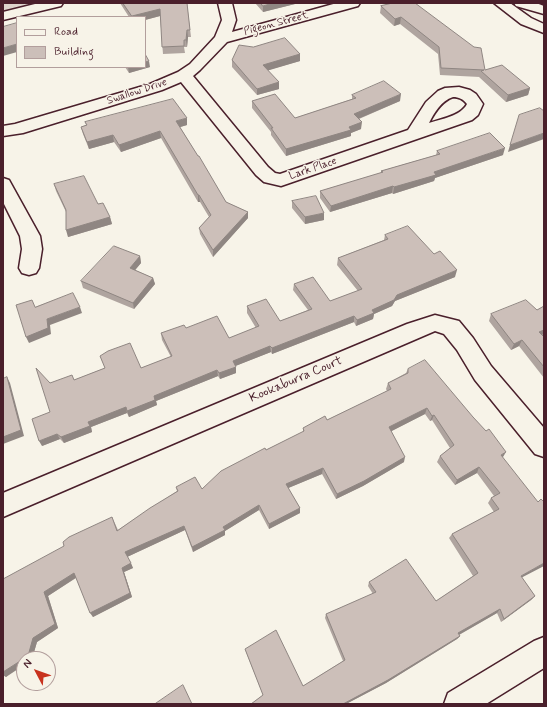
<!DOCTYPE html>
<html>
<head>
<meta charset="utf-8">
<style>
	body { margin:0 }
	#map { position:relative; width:547px; height:707px; overflow:hidden; background:#f7f3e8; font-family:Mynerve,sans-serif }
	canvas { display:block }
	.frame { position:absolute; inset:0; border:4px solid #4a1f2b; pointer-events:none }
	.legend { position:absolute; left:16px; top:16px; width:130px; height:52px; box-sizing:border-box; background:#f7f3e8; border:1px solid #b29e9c; margin:0; padding:5px 7px; list-style:none; font-size:12px; color:#4a1f2b }
	.legend li { display:flex; align-items:center; gap:8px; height:20px }
	.legend b { width:20px; border:1px solid #b29e9c }
	.north { position:absolute; left:16px; top:651px; width:40px; height:40px; box-sizing:border-box; background:#f7f3e8; border:1px solid #b29e9c; border-radius:50%; rotate:311deg; font-size:11px; font-weight:700; line-height:16px; text-align:center; color:#4a1f2b }
	.north::after { content:''; display:block; margin:auto; width:14px; height:18px; background:#c8321e; clip-path:polygon(50% 0,100% 100%,50% 72%,0 100%) }
</style>
</head>
<body>
<div id="map">
<canvas width="547" height="707"></canvas>
<div class="frame"></div>
<ul class="legend">
<li><b style="height:5px;background:#f7f3e8"></b>Road</li>
<li><b style="height:11px;background:#ccbfb9"></b>Building</li>
</ul>
<div class="north">N</div>
</div>
<script>
const c = document.querySelector('canvas').getContext('2d');
c.lineJoin = 'round';
function paint(path, color) { c.fillStyle = color; c.fill(path, 'evenodd'); }
function trace(path, color, width, dash) { c.strokeStyle = color; c.lineWidth = width; c.lineCap = dash ? 'butt' : 'round'; c.setLineDash(dash || []); c.stroke(path); }
function label(font, color, halo, rows, align = 'center') {
  c.font = font + ' Mynerve,sans-serif'; c.lineWidth = 3; c.setLineDash([]); c.textBaseline = 'middle'; c.strokeStyle = halo; c.fillStyle = color; for (const [text, x, y, turn = 0] of rows) {
    c.save(); c.translate(x, y); c.rotate((+turn || 0) * Math.PI / 180); c.textAlign = isNaN(turn) ? turn : align; if (halo) c.strokeText(text, 0, 0); c.fillText(text, 0, 0); c.restore();
  }
}
paint(new Path2D(`
	M3 3H56L3 16Z`), '#ded4cc');
const minor = new Path2D(`
	M39 3H63L61 6 3 20V12Z
	M218 3H232L236 20 232 32 337 3H360L358 6 227 42 200 70 193 76 268 167 275 173 280 174 408 130 426 102 438 91 445 88 459 87 470 90 476 94 483 104 478 115 472 120 281 186 264 182 256 175 181 82 162 90 23 133 3 136V126L15 124 150 84 178 72 190 64 215 37 222 20ZM453 97C459 97 463 99 467 104 461 116 441 119 429 123 434 113 441 101 453 97Z
	M494 3H510L531 18 544 24V33L521 24Z
	M3 178 9 180 40 236 42 249 39 268 36 273 29 275 22 273 19 268 22 249 20 236 3 202Z
	M435 315 459 321 473 338 491 366 544 428V457L535 454 475 380 457 350 444 334 435 331 3 517V493L407 324Z
	M544 637V668L486 704H444L448 693 534 641Z`);
const major = new Path2D(`
	M514 3H536L544 6V14L516 6Z`);
trace(minor, '#4a1f2b', 3);
trace(major, '#4a1f2b', 3);
paint(minor, '#f7f3e8');
paint(major, '#f7f3e8');
paint(new Path2D(`
	M120 3H187L191 37H188L187 47H184L185 53 163 54 160 16 145 20V17H129Z
	M255 3H299L263 12Z
	M393 3 485 70 530 88 528 95 506 102 479 77H480L440 75 438 54 400 24 394 26 380 13 381 6Z
	M300 54V61L268 70 279 89 257 95 232 67V60Z
	M125 67H150L129 73Z
	M352 95 400 101 359 119 361 129 351 133V136L286 156 271 135V132L252 108V101L295 118 352 99Z
	M85 122 187 125 180 127 226 202 248 212V218L213 257 200 234 199 228 209 217 200 202H198L161 138 121 152 114 142 89 149 83 134 81 127 86 125Z
	M437 151 503 155 435 178 434 181 393 194 392 193 330 212 320 198V191L381 173V171L436 155Z
	M54 184 98 204 110 217 112 224 68 237 66 212 56 191Z
	M292 201 324 220 305 224 292 208Z
	M385 235 455 277 395 301 392 306 374 314 373 319 356 326 354 322 272 354 271 352 235 366 236 373 220 379 218 376 156 401 157 405 129 417 127 413 91 427 92 432 64 443 60 439 42 446 50 412V383L74 380 105 368 100 356 141 368 171 357 162 340 161 333 186 328 229 338 256 328 247 313V306L280 321 308 310 293 290 294 284 330 301 358 291 337 265 338 258 384 240Z
	M140 256 141 263 135 270 153 278 155 284 134 309 83 288 81 281Z
	M544 306V334L542 335 544 337V378L519 346 511 350 489 321 491 314 537 310Z
	M408 369 503 458 522 578 535 596 531 600 501 622 497 613 459 635 460 636 457 639 386 683 346 704H251L263 695 246 652 245 649 303 686 343 661 325 618 326 614 373 594 368 586 369 582 436 601 473 576 449 538 452 534 494 512 488 503 491 498 494 496 477 473 455 485 437 462 440 456 450 448 432 420 430 421 425 414 391 431 404 462 363 486 336 499 322 474 288 488 300 508V513L269 529 259 510 225 531V535L193 552 185 530 127 557 133 568 124 572 132 597 93 617 76 578 48 596 58 628 37 642 32 659H24L6 677 3 675V672L64 546 112 517 118 530 177 491 176 487 202 489 266 450 303 432V428L327 420 387 391 386 389 388 383 406 373Z`), '#afa49f');
paint(new Path2D(`
	M273 3H299L263 12V6Z
	M160 9V16L145 20V17H132V16Z
	M401 17 400 24 394 26 395 19Z
	M187 30 188 37 187 47 186 40Z
	M17 44V52L3 56V48Z
	M300 54V61L263 72V65Z
	M149 61 150 67 129 73 128 67H145V62Z
	M279 82V89L257 95V89Z
	M530 88 528 95 506 102 508 95Z
	M401 94 400 101 353 121 354 114Z
	M187 118V125L177 128 176 121Z
	M362 122 361 129 351 133V136L286 156V149Z
	M160 131 161 138 121 152 119 145Z
	M544 133V139L508 152 510 145Z
	M113 135 114 142 89 149 87 142Z
	M505 148 503 155 435 178 434 181 393 194 394 187 434 172Z
	M393 186 392 193 330 212 331 206Z
	M198 195H199L200 202H198Z
	M248 212V218L213 257V250Z
	M324 213V220L305 224V217Z
	M110 217 112 224 68 237 66 230Z
	M140 256 141 263 131 275 130 268Z
	M457 270 455 277 395 301 392 306 374 314 373 319 356 326 357 320 372 310 397 295Z
	M153 278 155 284 134 309 133 303Z
	M80 307 82 313 50 325 51 334 29 343 26 337 47 319Z
	M354 316V322L272 354V348Z
	M544 330V334L535 338 539 332Z
	M522 340 519 346 511 350 514 344Z
	M270 346 271 352 233 367V361Z
	M236 367V373L220 379 219 373Z
	M217 370 218 376 156 401 157 405 129 417 127 411 154 396Z
	M7 377 10 383 24 436 3 444Z
	M126 407 127 413 91 427 92 432 64 443 61 437 88 422Z
	M427 408 425 414 388 433 389 427Z
	M434 415 432 420 430 421 432 416Z
	M57 434 60 439 42 446 39 441Z
	M506 452 503 457 498 461 501 455Z
	M405 457 404 462 363 486 336 499 337 494Z
	M479 467 477 473 455 485 457 480Z
	M323 468 322 474 286 489V484Z
	M259 505V510L225 531V535L193 552 192 547 223 527Z
	M300 508V513L269 529V524Z
	M184 526 185 530 127 557 125 552Z
	M131 563 133 568 124 572 132 597 93 617 90 613 122 568Z
	M544 563V566L517 580 521 576Z
	M74 573 77 577 48 596 58 628 37 642 32 659H24L44 592Z
	M535 596 531 600 501 622 504 619Z
	M500 609 497 613 455 637 458 633Z
	M460 636 457 639 386 683 346 704H343Z
	M24 659V665L6 677 3 675V672Z`), '#8f8682');
const building = new Path2D(`
	M123 3H187L190 30H187L186 40H184V46L162 47 160 9 132 16Z
	M261 3H273L263 6Z
	M393 3H415L474 47 481 48 485 70 502 65 530 88 508 95 481 71 484 70 441 68 439 47 401 17 395 19 381 6Z
	M17 23V44L3 48V27Z
	M285 38 300 54 263 65 279 82 257 89 232 60 239 45 253 47Z
	M145 54 149 61 145 62Z
	M384 81 401 94 354 114 362 122 349 127 351 130 286 149 271 128H273L252 101 275 94 295 118 356 98 352 95Z
	M173 99 187 118 176 121 198 156H199L226 202 248 212 213 250 199 228 211 215 199 195H198L160 131 119 145 113 135 87 142 81 127 87 125 85 122Z
	M540 108 544 111V133L510 145 519 115Z
	M490 133 505 148 434 172 436 175 394 187 393 186 331 206 320 191 383 172 381 171 440 154 437 151Z
	M84 176 98 204 103 203 110 217 66 230V210L54 184Z
	M316 196 324 213 305 217 292 201Z
	M408 226 434 254 440 251 457 270 397 295 394 300 372 310 374 313 357 320 354 316 272 348 270 346 233 361 236 367 219 373 217 370 154 396 155 400 127 411 126 407 88 422 90 426 61 437 57 434 39 441 32 419 50 412 36 368 50 383 72 375 74 380 105 368 100 356 108 351 130 343 141 368 172 356 161 333 184 325 186 328 217 316 229 338 259 326 247 306 266 299 280 321 312 309 294 284 313 277 330 301 362 289 338 258 388 239 385 235Z
	M114 246 140 256 130 268 153 278 133 303 81 281Z
	M73 293 80 307 47 319 48 328 26 337 16 305 32 300 35 307Z
	M526 300 537 310 544 306V330L539 332 544 337V367L522 340 514 344 491 314Z
	M425 360 473 417 486 431 489 429 506 452 501 455 538 502 541 499 544 502V563L521 576 535 596 504 619 500 609 458 633 460 636 388 680 343 704H251L263 695 245 649 276 630 303 686 345 660 326 614 376 592 369 582 406 559 436 601 478 573 452 534 499 509 491 498 500 493 479 467 457 480 440 456 454 445 434 415 432 416 427 408 389 427 405 457 364 481 337 494 323 468 286 484 300 508 269 524 259 505 223 527 225 530 192 547 184 526 125 552 131 563 122 568 130 593 90 613 74 573 44 592 55 624 33 638 28 656 3 672V579L64 546 63 542 69 537 112 517 117 531 150 508 178 491 176 487 195 477 202 489 221 471 265 448 266 450 304 431 303 428 325 416 327 420 391 389 388 383 408 373V369Z
	M7 377 21 430 3 437V379Z
	M183 685 192 704H155Z`);
paint(building, '#ccbfb9');
trace(building, '#8f8682', 1);
label('11px', '#4a1f2b', '#f7f3e8', [
	["Pigeon Street",276,24,-15],
	["Swallow Drive",137,92,-18],
	["Lark Place",313,169,-19]
]);
label('13px', '#4a1f2b', '#f7f3e8', [
	["Kookaburra Court",296,380,-23]
]);
</script>
</body>
</html>
